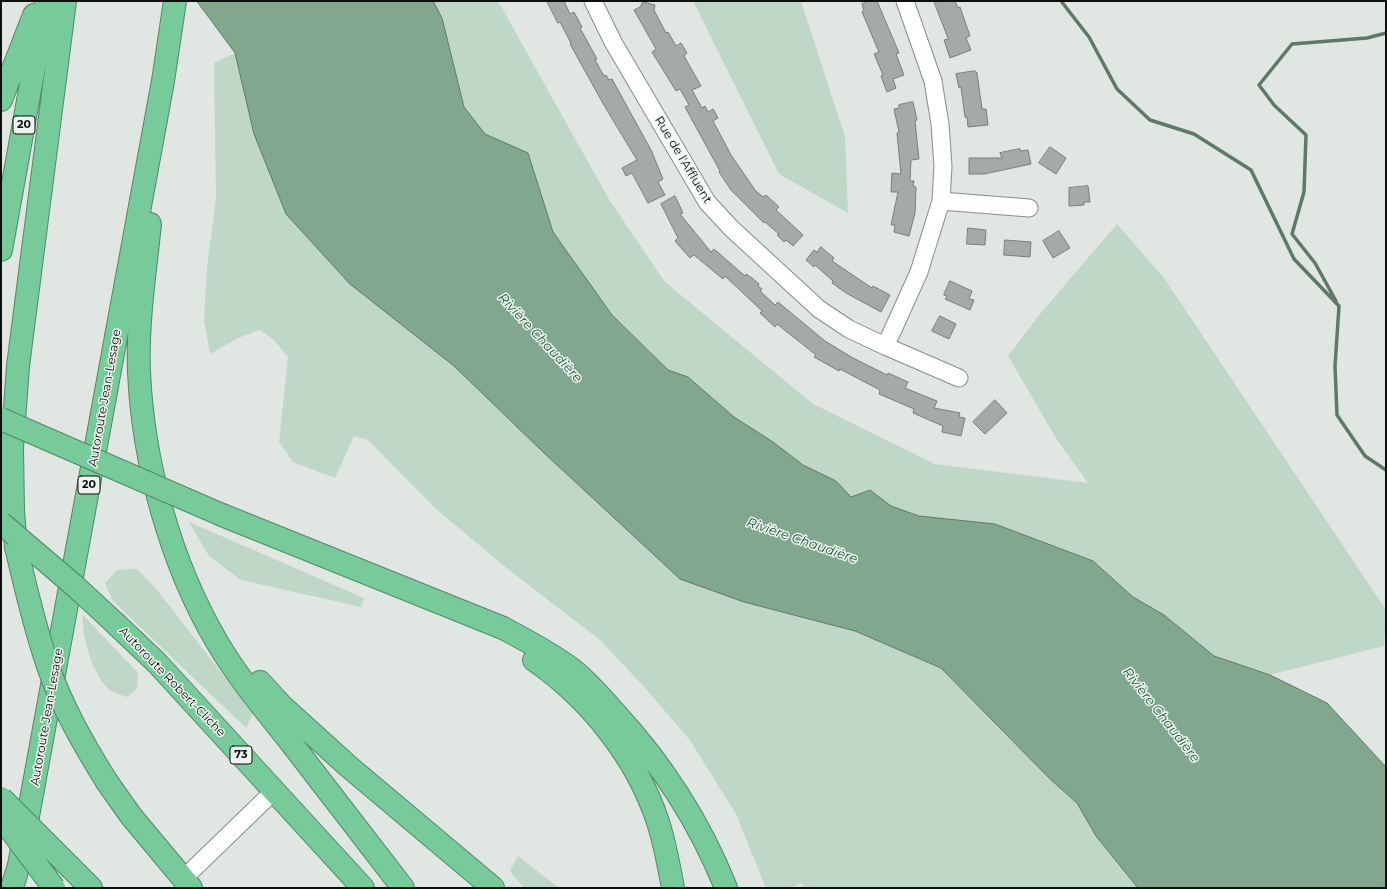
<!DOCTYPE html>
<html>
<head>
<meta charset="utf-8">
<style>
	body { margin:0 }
	#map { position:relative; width:1387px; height:889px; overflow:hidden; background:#e0e6e2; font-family:Montserrat,sans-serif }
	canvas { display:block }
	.frame { position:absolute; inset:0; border:2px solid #0d0f0d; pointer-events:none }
</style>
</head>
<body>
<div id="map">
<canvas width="1387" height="889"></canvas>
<div class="frame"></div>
</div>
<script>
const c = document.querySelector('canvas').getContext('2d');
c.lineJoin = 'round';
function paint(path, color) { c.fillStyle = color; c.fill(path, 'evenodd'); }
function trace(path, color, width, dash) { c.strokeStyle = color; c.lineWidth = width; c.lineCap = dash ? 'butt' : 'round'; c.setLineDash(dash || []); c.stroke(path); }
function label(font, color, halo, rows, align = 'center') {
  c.font = font + ' Montserrat,sans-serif'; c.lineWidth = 3; c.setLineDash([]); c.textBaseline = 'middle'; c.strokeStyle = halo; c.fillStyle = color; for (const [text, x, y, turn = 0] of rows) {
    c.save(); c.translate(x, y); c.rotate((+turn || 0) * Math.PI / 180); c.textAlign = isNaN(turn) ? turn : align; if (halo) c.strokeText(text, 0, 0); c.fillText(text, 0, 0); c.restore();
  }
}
paint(new Path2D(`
	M433 1H498L610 201 665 282 813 404 935 464 1088 483 1056 438 1008 356 1040 314 1117 224 1164 278 1386 610 1384 646 1269 675 1214 656 1164 615 1133 597 1093 561 995 524 920 516 891 506 870 490 851 497 836 481 803 465 773 442 734 417 688 377 668 370 612 315 553 232 528 153 485 134 464 107 442 18Z
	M693 1H801L845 137 848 213 779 174Z
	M235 53 254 134 423 341 744 602 855 631 941 668 1050 779 1077 803 1096 836 1138 888H803L802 883 790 888H766L736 814 689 739 646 689 600 640 504 566 435 508 368 440 354 436 335 478 293 462 279 442 288 357 274 340 260 330 238 338 210 354 204 320 207 267 216 199 214 63Z
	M189 522 364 598 361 607 241 580 209 556Z
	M137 569 158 591 253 714 246 728 112 600 105 583 117 570Z
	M83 615 138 673 137 689 127 697C122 695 114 693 110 690 93 677 81 635 83 615Z
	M518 856 559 888H524L510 871Z`), '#bed7c6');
const water = new Path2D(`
	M197 1H433L442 18 464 107 485 134 528 153 553 232 612 315 668 370 688 377 734 417 773 442 803 465 836 481 851 497 870 490 891 506 919 516 995 524 1093 561 1133 597 1164 615 1214 656 1270 675 1327 703 1386 767V888H1138L1096 836 1077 803 1050 779 941 668 855 631 744 602 680 579 543 452 454 366 350 284 286 214 254 134 235 53Z`);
paint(water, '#81a78e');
trace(water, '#5e7967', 1);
trace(new Path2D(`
	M1061 1 1089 37 1117 89 1150 120 1194 134 1251 170 1294 259 1339 306 1335 366 1337 415 1365 456 1386 470
	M1336 301 1315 263 1292 234 1304 192 1306 135 1274 105 1259 85 1292 44 1367 38 1386 33`), '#5e7967', 3.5);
const building = new Path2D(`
	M547 1H564L570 14 574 12 582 27 580 28 597 59 595 60 604 76 606 75 609 80 612 79 651 150 663 179 658 182 665 195 648 203 632 173 626 176 622 168 637 160 605 107 570 44 571 43 560 22 558 23Z
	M868 1H877L899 53 896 54 904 75 893 79 896 88 887 92 881 76 883 75 874 54 879 52 862 12 864 11 862 4Z
	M934 1H955L958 8 960 7 970 36 966 38 971 50 950 58 944 40 948 39Z
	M643 2 655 5 654 10 666 33 668 32 676 46 681 43 687 53 684 56 701 86 692 90 702 108 705 106 708 112 713 109 718 118 713 121 731 155 755 190 763 197 766 195 779 207 776 210 803 235 793 246 786 240 784 242 777 235 779 234 765 222 764 223 731 190 719 172 720 171 685 107 689 105 680 89 676 91 652 52 656 49 634 10 640 7Z
	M975 71 977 73 982 109H986L988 125 968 127 967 117H965L961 87 959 88 956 74Z
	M913 102 917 120 915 121 919 159 911 160 910 181H914L913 186 916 187 915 213 909 236 894 232 895 225H891L898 192H891L892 173 901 174 897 133 899 132 894 109 899 108V105Z
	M1050 147 1066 158 1056 174 1039 163Z
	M1020 149V151L1028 150 1031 164 984 174H969V158H1002L1000 153Z
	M1088 186 1090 202H1084V205L1069 206V188Z
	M675 196 683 213 680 214 711 252 714 249 745 276 746 274 752 278 759 284 758 286 762 289 760 291 775 305 778 302 825 341 853 358 887 375 888 373 908 382 905 388 937 401 934 408 960 413 959 417 965 418 961 436 942 432 943 426 913 413 914 409 879 394 880 390 840 369 839 371 814 357 816 355 777 324 775 327 760 313 762 311 725 276 723 279 694 255 690 258 675 241 678 238 661 204Z
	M968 228 986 230 985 245 967 244Z
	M1059 231 1070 248 1053 258 1043 241Z
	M1005 240 1031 242 1030 257 1004 255Z
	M821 247 834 258 832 261 872 288 873 286 890 295 881 312 846 293 832 283 833 281 815 265 814 267 806 260 814 250 817 252Z
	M950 281 972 291 969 299 974 300 970 310 945 299 947 296 944 295Z
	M940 316 956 324 949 339 932 331Z
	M995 400 1007 413 985 434 973 422Z`);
paint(building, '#a4aaa6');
trace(building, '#797e7a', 1);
const minor = new Path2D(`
	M593 1 613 42 707 202 731 228 819 309 849 329 885 346 891 334 919 272 941 201 943 166 940 124 933 81 905 1
	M941 201 1029 208
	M885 346 959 378
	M183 879 274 791`);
const highway = new Path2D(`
	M1 100 34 15
	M150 224C145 273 137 323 139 372 143 463 171 564 217 642 238 678 266 711 292 744 329 792 366 840 403 888
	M1 250 46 1
	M222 515 503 628C527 641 551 653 573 670 588 682 602 698 615 713 663 765 700 823 726 888
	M16 548 13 511 12 448 18 366 65 1
	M116 624 157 663 363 888
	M534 660C590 699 637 758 658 822 665 844 669 866 673 888
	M260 682 283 707 348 766 493 888
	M107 782 131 816 191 888
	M72 869 91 888
	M12 888 19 865 163 81 175 1`);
trace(minor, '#878d89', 19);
trace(highway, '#528968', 24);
trace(minor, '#fff', 17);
trace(highway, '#77ca99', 22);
const highwayBridge = new Path2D(`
	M1 419 222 515
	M1 523 76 587 116 624
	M17 551C26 590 35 628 48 666 62 707 84 745 107 782
	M1 798 72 869
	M1 817 54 888`);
trace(highwayBridge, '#528968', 24, []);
trace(highwayBridge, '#77ca99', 22);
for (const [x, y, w] of [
	[24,125,22],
	[89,485,22],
	[241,755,22]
]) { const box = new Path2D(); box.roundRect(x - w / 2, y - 9, w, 18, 3); c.fillStyle = '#edf3ef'; c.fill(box); trace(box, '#0d0f0d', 1); }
label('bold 11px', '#0d0f0d', null, [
	["20",24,125],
	["20",89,485],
	["73",241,755]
]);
label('12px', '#0d0f0d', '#edf3ef', [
	["Rue de l'Affluent",683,160,59],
	["Autoroute Jean-Lesage",105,398,-80],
	["Autoroute Robert-Cliche",172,682,46],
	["Autoroute Jean-Lesage",47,717,-80]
]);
label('italic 13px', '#175635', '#edf3ef', [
	["Rivière Chaudière",540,338,47],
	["Rivière Chaudière",802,541,19],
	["Rivière Chaudière",1161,715,52]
]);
</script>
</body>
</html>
